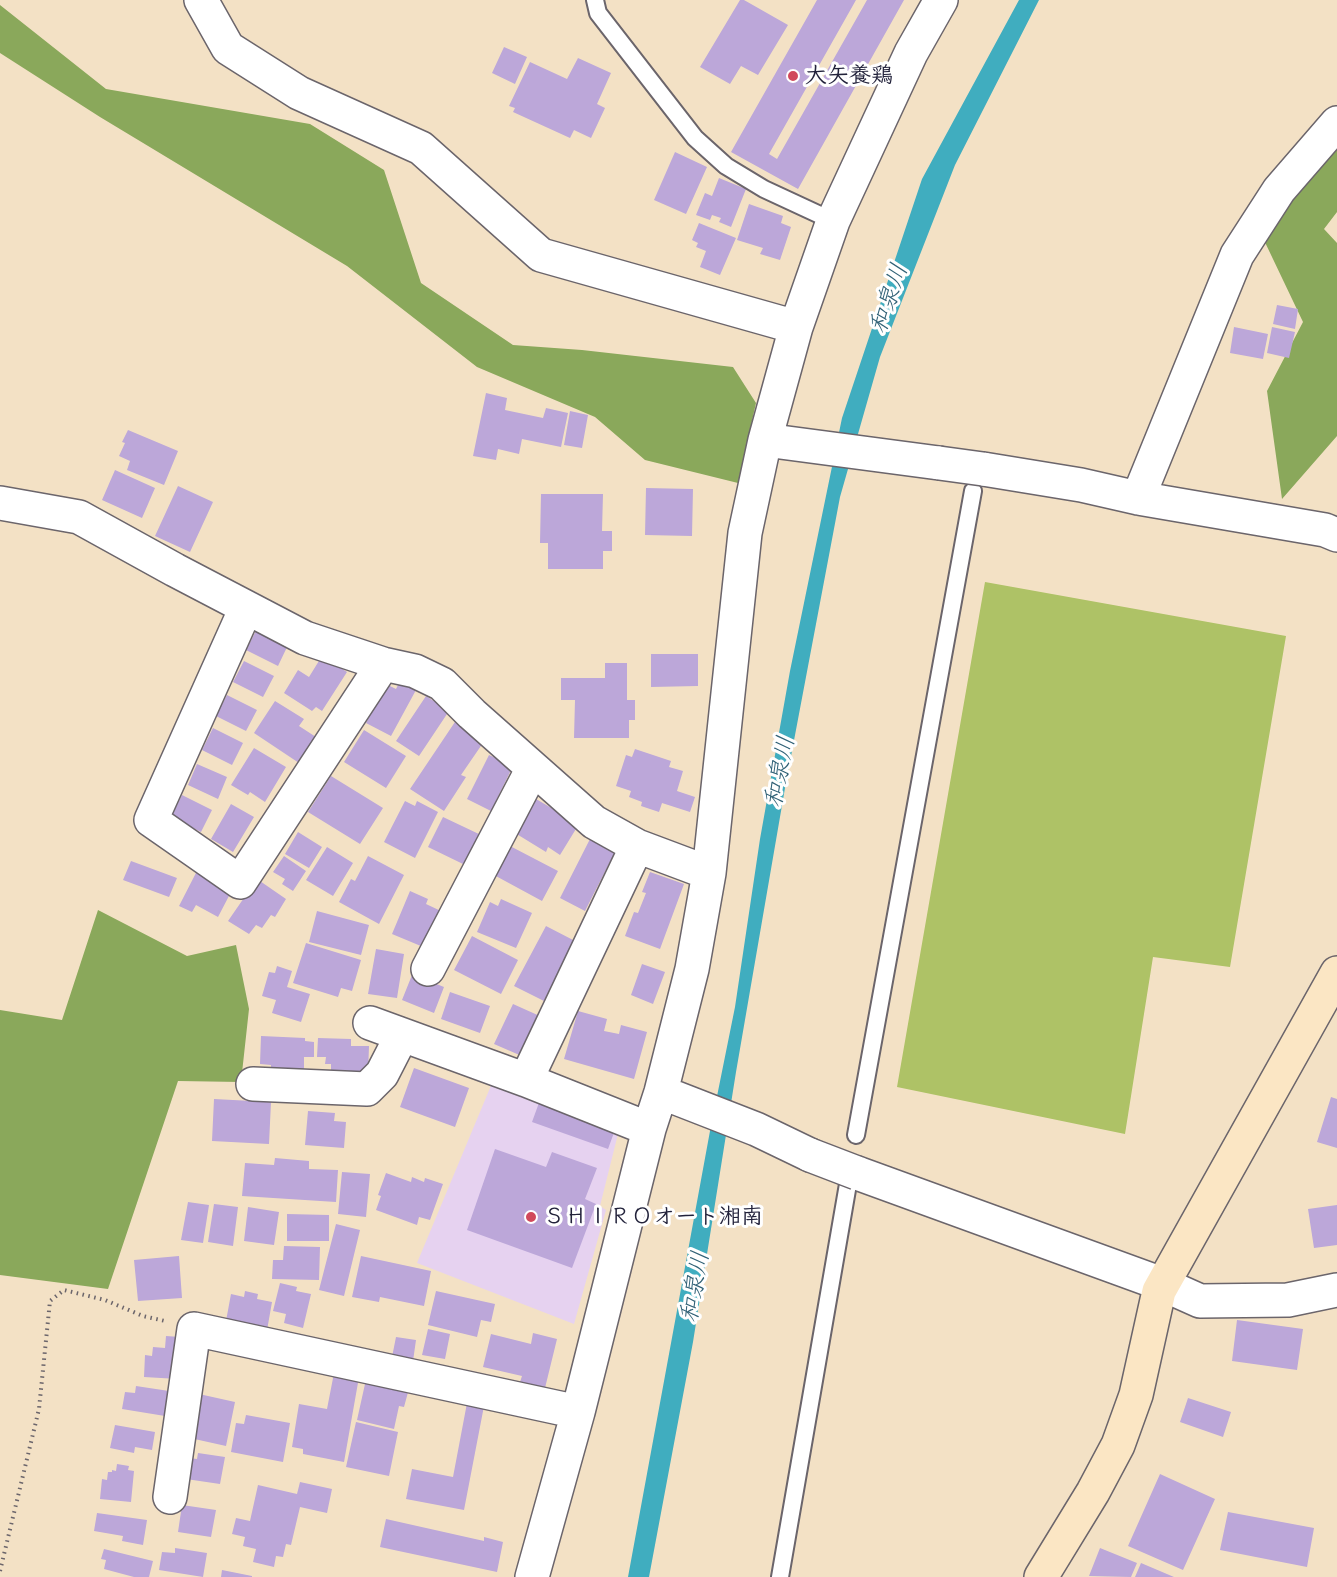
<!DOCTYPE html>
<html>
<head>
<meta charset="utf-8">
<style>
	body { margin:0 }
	canvas { display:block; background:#f3e1c5 }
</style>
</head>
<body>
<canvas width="1337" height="1577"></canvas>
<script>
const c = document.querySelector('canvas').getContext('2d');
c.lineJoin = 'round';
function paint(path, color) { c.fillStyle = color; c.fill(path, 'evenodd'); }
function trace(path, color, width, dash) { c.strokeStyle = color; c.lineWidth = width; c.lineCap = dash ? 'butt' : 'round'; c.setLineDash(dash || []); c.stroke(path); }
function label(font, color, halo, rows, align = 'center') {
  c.font = font + ' Itim,"Klee One",sans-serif'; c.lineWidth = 6; c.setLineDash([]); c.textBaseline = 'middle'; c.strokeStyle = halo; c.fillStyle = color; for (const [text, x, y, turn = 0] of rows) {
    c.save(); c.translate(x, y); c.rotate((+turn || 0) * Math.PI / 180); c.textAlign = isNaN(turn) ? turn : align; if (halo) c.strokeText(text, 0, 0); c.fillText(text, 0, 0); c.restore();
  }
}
paint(new Path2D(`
	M495 1076 620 1126 600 1206 606 1210 574 1324 417 1263Z`), '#e6d2f0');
paint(new Path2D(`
	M985 582 1286 636 1230 967 1153 957 1125 1134 897 1087Z`), '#aec266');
paint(new Path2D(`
	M0 5 106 89 310 124 384 170 421 283 513 345 582 350 733 367 756 403 738 483 645 460 595 417 477 367 347 266 100 117 0 53Z
	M1337 144V212L1324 229 1337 243V436L1282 499 1267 391 1303 322 1262 236Z
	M98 910 187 956 236 945 249 1009 241 1082 178 1081 108 1289 0 1275V1010L62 1020Z`), '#8aa85b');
paint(new Path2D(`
	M1019 0H1039L955 165 880 357 840 497 785 788 736 1072 693 1342 649 1577H628L710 1131 735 1007 760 839 790 671 842 418 922 179Z`), '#40adbf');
paint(new Path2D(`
	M740 0H744L788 25 758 75 741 66 730 84 700 67Z
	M817 0H856L769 154 777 159 867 0H904L798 189 731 152Z
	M504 47 527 57 515 84 492 73Z
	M578 58 611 73 597 104 605 108 591 138 574 130 570 138 513 112 515 108 509 106 530 62 567 79Z
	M675 152 707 167 686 214 654 200Z
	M719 178 746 189 731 227 719 222 721 218 712 215 710 220 696 215 705 193 712 196Z
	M749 204 783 216 781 223 791 227 780 260 760 254 763 248 737 240Z
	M699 223 736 238 720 275 700 267 706 251 696 247 698 243 692 240Z
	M1277 305 1298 309 1295 329 1273 324Z
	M1234 327 1268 334 1263 359 1230 353Z
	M1272 327 1295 332 1289 358 1267 353Z
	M486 393 507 398 505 410 543 418 546 408 568 413 561 447 522 439 519 454 498 449 496 460 473 456Z
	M570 411 588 415 582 448 564 445Z
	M128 430 178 451 164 485 127 470 130 461 119 456 125 443 122 442Z
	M115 470 155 488 142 518 102 500Z
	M178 486 213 502 190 552 155 536Z
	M646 488 693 489 692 536 645 535Z
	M541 494H603L602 531H612V551H603V569H548V543H540Z
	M259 625 288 645 278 666 246 650Z
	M651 654H698V686L651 687Z
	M322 656 347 672 322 711 316 707 312 711 284 693 298 670 309 677Z
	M244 661 274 676 263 697 233 682Z
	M605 663H627V700H635V720H629V738H574L575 700H561V678H605Z
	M400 681 416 690 391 736 366 723 386 684 396 689Z
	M227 695 257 710 246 731 216 716Z
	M426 696 449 711 419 756 396 741Z
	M275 701 304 719 299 726 316 737 299 763 254 733Z
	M461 713 485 740 461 775 466 777 444 811 410 789Z
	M213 728 243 743 232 765 202 750Z
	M364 730 406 756 386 788 344 762Z
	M254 748 286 767 265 802 250 792 248 795 231 785Z
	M635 749 671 761 669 767 683 771 677 791 695 797 690 812 662 803 659 812 641 806 642 802 629 797 631 791 616 786 626 755 632 757Z
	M489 755 513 766 491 811 467 799Z
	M197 764 227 777 218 799 188 785Z
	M331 776 383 808 360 844 308 812Z
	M182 795 212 810 201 832 171 817Z
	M536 799 579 824 560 855 548 847 546 852 515 833Z
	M405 801 415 806 417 801 438 812 415 858 384 842Z
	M231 804 254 817 233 852 211 839Z
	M443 817 481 835 475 859 468 855 463 864 428 847Z
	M298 832 322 847 309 868 285 854Z
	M590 839 615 852 585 911 560 898Z
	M510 846 558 871 542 901 494 875Z
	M327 847 353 863 333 896 306 880Z
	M284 856 306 871 293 891 282 884 285 879 273 872Z
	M368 856 404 875 379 924 339 902 351 879 355 881Z
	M131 861 177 878 169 897 123 880Z
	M198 869 214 877 211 883 230 894 218 917 196 905 192 912 179 906Z
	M650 872 684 884 660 949 625 936 634 912 638 913 646 893 642 892Z
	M257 879 286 899 275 917 271 915 262 928 256 925 249 934 228 921Z
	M410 891 428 899 426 904 443 912 428 949 392 934Z
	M501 899 532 913 516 948 477 932 490 902 498 906Z
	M317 911 369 925 361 955 309 942Z
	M546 926 575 941 544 1001 514 986Z
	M472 936 518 960 501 994 454 970Z
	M306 943 361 960 352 991 341 988 338 997 293 983Z
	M376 949 404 954 397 998 368 994Z
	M642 964 665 972 653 1004 631 995Z
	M277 966 292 971 287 987 310 994 301 1022 272 1013 276 1000 262 996 269 972 275 973Z
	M414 970 434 983 444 987 434 1013 402 1000Z
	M450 992 490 1006 480 1033 441 1019Z
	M513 1004 542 1017 524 1057 494 1044Z
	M578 1011 607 1019 604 1031 619 1034 621 1025 647 1032 634 1079 564 1059Z
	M261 1036 305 1038V1041L314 1042V1057H304V1072L271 1071V1065L260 1064Z
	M318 1038 351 1039V1046H369L368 1074 331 1073V1064H325L326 1057H317Z
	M414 1068 469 1088 455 1127 400 1107Z
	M1331 1097 1337 1099V1148L1317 1142Z
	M214 1099 271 1102 269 1144 212 1141Z
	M540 1100 616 1127 608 1149 532 1122Z
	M308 1111 335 1113 334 1121 346 1122 344 1148 305 1145Z
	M495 1149 546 1167 552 1152 597 1168 585 1199 596 1204 572 1268 467 1230Z
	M275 1158 309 1161V1169L338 1170 336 1202 242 1196 245 1163 274 1165Z
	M342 1172 370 1174 366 1217 338 1214Z
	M386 1173 411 1182 412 1177 424 1182 425 1178 443 1184 430 1220 419 1217 417 1225 376 1210 381 1196 378 1195Z
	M188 1202 209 1205 203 1243 181 1240Z
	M214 1204 238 1207 233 1246 208 1242Z
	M1337 1205V1245L1314 1248 1308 1209Z
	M248 1207 279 1212 274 1245 244 1241Z
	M287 1214 329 1215V1241H287Z
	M336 1224 360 1230 344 1296 319 1290Z
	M284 1246 320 1247 319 1280 272 1279 273 1260H283Z
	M179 1256 182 1298 138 1301 134 1260Z
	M361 1256 431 1271 424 1306 380 1297 379 1302 352 1297Z
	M280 1283 297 1287 296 1291 311 1294 303 1328 284 1323 286 1314 273 1311Z
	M245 1291 258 1294 257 1299 272 1302 266 1336 226 1321 231 1294 244 1297Z
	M436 1291 495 1304 491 1322 481 1320 477 1337 428 1325Z
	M1237 1320 1303 1329 1297 1370 1232 1361Z
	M428 1329 450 1334 445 1359 422 1355Z
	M533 1333 557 1339 545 1388 520 1382 522 1376 483 1367 491 1334 531 1344Z
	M166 1336 180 1337 178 1379 144 1377 145 1355 152 1356 153 1347 165 1348Z
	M396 1337 416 1340 413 1361 392 1357Z
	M334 1373 359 1377 344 1462 303 1454V1449L292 1447 299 1404 327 1409Z
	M367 1375 410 1385 404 1407 399 1406 394 1429 357 1420Z
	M136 1386 169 1391 165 1416 122 1409 125 1392 135 1393Z
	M199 1394 235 1402 226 1446 190 1438Z
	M1188 1398 1231 1412 1223 1437 1180 1422Z
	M467 1403 484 1406 464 1510 406 1499 412 1469 453 1477Z
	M246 1415 290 1423 283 1462 231 1452 236 1423 244 1424Z
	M356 1422 398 1432 389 1476 346 1467Z
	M115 1425 155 1432 152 1450 135 1447 134 1453 110 1448Z
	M198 1453 225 1457 220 1484 186 1479 189 1458 197 1459Z
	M117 1464 129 1466 128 1470 134 1471 131 1502 100 1499 102 1479 107 1480 108 1472H112V1470L116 1471Z
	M1160 1474 1215 1499 1183 1570 1128 1546Z
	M300 1482 332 1489 327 1513 300 1507 291 1545 286 1544 283 1557 276 1556 274 1567 253 1562 256 1549 243 1546 245 1537 232 1534 236 1518 250 1521 258 1485 297 1494Z
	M182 1505 216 1510 211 1537 178 1532Z
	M1228 1512 1314 1528 1307 1567 1220 1550Z
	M97 1513 147 1520 143 1545 122 1541 123 1536 94 1531Z
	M386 1519 484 1541V1537L503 1542 497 1572 380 1547Z
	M175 1548 207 1553 203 1577 159 1570 162 1552 175 1553Z
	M1100 1548 1137 1563 1131 1577 1089 1576Z
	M104 1549 153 1561 149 1577H134L104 1569 106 1560 101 1559Z
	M1141 1563 1174 1577H1135Z
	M222 1570 252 1576V1577H221Z`), '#bca7d9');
const lane = new Path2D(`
	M595 0 598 13 695 138 726 166 764 189 833 221
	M856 1135 973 491
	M780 1577 848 1184`);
const street = new Path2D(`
	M201 0 228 48 299 93 421 148 541 255 796 327
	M765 440 939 463
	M983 469 1081 485 1138 498 1325 530 1337 535
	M1138 498 1237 255 1279 190 1337 123
	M0 503 79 517 175 570 305 638 383 664 415 671 442 684 472 714 594 822 637 846 709 873
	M246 608 151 820 240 882 383 664
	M428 969 533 768
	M370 1023 526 1080 649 1129
	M526 1080 637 846
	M253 1084 367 1089 382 1074 402 1035
	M661 1092 756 1129 810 1155
	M857 1173 1162 1284 1200 1301 1288 1300 1337 1290
	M170 1497 194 1329 578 1412
	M532 1577 578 1412 649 1129 661 1092 692 969 709 873 745 533 765 440 796 327 833 221 911 53 941 0`);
const secondary = new Path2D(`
	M1041 1577 1093 1492 1118 1445 1136 1395 1159 1291 1337 973`);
trace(lane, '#6b656b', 20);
trace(street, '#6b656b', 36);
trace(secondary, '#6b656b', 36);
trace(new Path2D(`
	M0 1571 39 1409 50 1301 64 1290 105 1300 143 1316 165 1321`), '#6b656b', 4, [1.5, 4.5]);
trace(lane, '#fff', 16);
trace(street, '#fff', 33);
trace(secondary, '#fbe6c4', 33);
const streetBridge = new Path2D(`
	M939 463 983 469
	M810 1155 857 1173`);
trace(streetBridge, '#6b656b', 36, []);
trace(streetBridge, '#fff', 33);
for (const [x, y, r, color] of [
	[793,76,6,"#d1495b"],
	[531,1217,6,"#d1495b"]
]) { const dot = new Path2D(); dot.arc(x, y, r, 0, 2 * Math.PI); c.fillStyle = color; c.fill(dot); trace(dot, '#fff', 2); }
label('bold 22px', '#22223b', '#fff', [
	["大矢養鶏",805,76],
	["ＳＨＩＲＯオート湘南",543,1217]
], 'left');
label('italic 24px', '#306176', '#fff', [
	["和泉川",890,299,-71],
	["和泉川",781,772,-79],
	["和泉川",696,1287,-80]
]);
</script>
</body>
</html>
